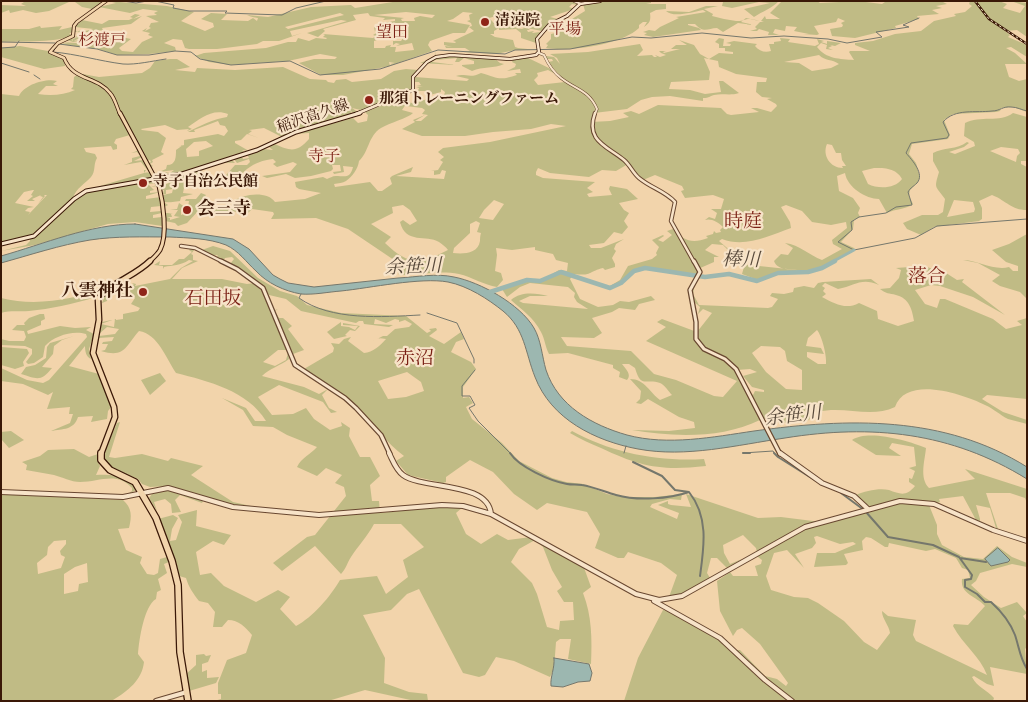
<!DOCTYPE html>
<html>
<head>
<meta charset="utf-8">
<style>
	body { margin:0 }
	#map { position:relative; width:1028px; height:702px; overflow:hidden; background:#f2d4ab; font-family:Cardo,serif }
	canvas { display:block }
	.frame { position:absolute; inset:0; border:2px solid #3a1807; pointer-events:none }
</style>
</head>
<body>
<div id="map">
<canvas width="1028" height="702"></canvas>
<div class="frame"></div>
</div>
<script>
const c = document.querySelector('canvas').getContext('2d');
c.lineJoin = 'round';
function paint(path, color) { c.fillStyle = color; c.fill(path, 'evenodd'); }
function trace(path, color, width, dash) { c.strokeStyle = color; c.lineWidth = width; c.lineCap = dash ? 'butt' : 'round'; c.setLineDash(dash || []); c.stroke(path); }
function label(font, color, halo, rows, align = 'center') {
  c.font = font + ' Cardo,"Noto Serif JP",serif'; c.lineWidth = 4.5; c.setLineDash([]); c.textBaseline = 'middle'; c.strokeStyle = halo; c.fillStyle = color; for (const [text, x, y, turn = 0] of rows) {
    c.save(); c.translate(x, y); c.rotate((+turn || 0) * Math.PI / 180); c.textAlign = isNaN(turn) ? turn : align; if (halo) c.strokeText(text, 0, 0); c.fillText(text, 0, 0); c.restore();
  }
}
paint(new Path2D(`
	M22 1H104L92 9 82 7 75 2H69L49 11 36 13 23 10 10 13 9 10 1 13V5L26 6 21 4 24 2Z
	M108 1 167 6 194 12 181 21 205 31 214 27 213 23 201 19 211 13 227 14 221 20 248 21 253 18 257 21 258 18C254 17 251 17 247 15L268 17 311 7 351 5 355 8 399 1H588L576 3 578 5 572 4 569 7 574 9 550 17 558 19 549 24 542 31 527 28 530 30H527L528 32 534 31 532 33 541 32 537 38 536 43 521 38V33L516 29 499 30V28L494 31V34H490L495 37 513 40 515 47 518 48 537 50H515L496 54 463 52 470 51 465 48H446L445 46 452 47 444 45V42L455 43 456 42 453 41 474 31 469 27 472 26 471 23 467 21 470 20 469 15 473 13 463 12 453 19 447 21 470 25 465 33H453L430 41 428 45 432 51 392 65 390 64 395 63 389 62 390 66 343 75H321L299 63 314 59H335L337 57 320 54 288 61 231 65 209 62 195 56 204 53 266 48 288 42H296L298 38 309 41 316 38 326 39 327 38 323 37 325 35 323 34 373 38 376 36 373 35 384 28H376L375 32 374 27H382L380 23 395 21V19L383 20 385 18 370 16 368 13 353 15 356 20 323 29 325 31 318 37 307 33 347 21 341 20 290 31 292 36 302 33 279 41H263L257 44 217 49H189L185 48 182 40 173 39 164 43 175 47 176 51 149 54 117 55 98 49 59 44 68 43 62 42 76 43 79 41 73 42 67 40 74 38 72 40 73 41V39L78 37 71 38 86 34 83 35 85 37H81L74 41 113 34 115 36 112 37 115 38 111 39 121 37 131 39 119 48 122 51 133 52 142 42 153 37 148 35 150 33 142 31 147 28 145 31 151 28 149 27 151 23 159 22 146 16 157 15 154 13 158 11 143 9 130 13 99 7 116 3ZM513 11 518 12 523 21 532 25 529 27 525 25 521 26 524 28 522 29 515 28 519 26 513 24 516 25 514 26 510 24H503L509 26 502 24 493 25 495 24 489 18ZM406 12 435 15 432 18 420 16 414 18 415 21H402L401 19 404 18 374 15ZM340 13 344 15 288 29 285 27ZM389 36 404 37 401 41H393V45L396 43 400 44 396 46 412 43 414 50 395 52 396 47H390L391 45 386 46 385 48H374V41Z
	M605 1H651V3L646 4H666V9L656 10 650 13C651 20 650 23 644 27L647 22H643L639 25V28C621 45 570 52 546 48L548 45 546 44 551 39V34L560 32 557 27 558 25 547 28 561 22 562 24 573 25 563 21 567 22 585 11 583 4Z
	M702 1H779C771 9 763 11 754 17L744 9 770 3 759 2 732 8 722 6 723 2Z
	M782 1H817L820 3 858 1 882 4 885 2 881 1H941L947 4 936 6 942 8 932 10 939 14 917 16 919 19 895 26 896 28 855 38 832 36 830 29 842 27 843 25 841 23 845 21 838 18 836 22 814 26 819 34 817 35 803 34H809L794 31 797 27 786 26 785 31 775 29 773 33 779 35H768L769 32 759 29 757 31H750L757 29 755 27 760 22H764L761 21 765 16 766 19H780L770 13Z
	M970 1H999L1007 4 1003 8 1020 13 1025 6 1011 1 1027 3V37L1017 30 1005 31 1010 35 1008 37 1027 45V57L1011 47 1006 48 1015 53 1027 64H1005L1009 77 1019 81 1027 79V112L1013 107 1001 108 1000 111 996 112 953 114 944 120 950 135 948 139 912 144 909 154 916 163 920 177 918 182 910 190 909 196 913 204C907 209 895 209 887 213L879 199C866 199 847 187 845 173L837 176 839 191 853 198 860 208 858 213 860 217 854 220 853 229 841 242 854 248 855 250 827 266 807 273C796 267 778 273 774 261L781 254 788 255 793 248 785 243C800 245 809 255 822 260L842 249 833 244 832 240 847 228 846 222 831 225 812 222 802 211 786 205 781 207 790 222 791 228C769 236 745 248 722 239L719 241 733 253 729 261 725 258 729 254 728 250 723 245 712 244 705 250 719 257H714V262L698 269 696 276C677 273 652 263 634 273 625 277 621 285 611 287L610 286 620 280 628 266 652 259 657 255 656 253 659 247 652 240 663 235 664 236 658 240 663 242 672 235 667 231 673 229C684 241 692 244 708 238L706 236 713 234 714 231 716 233 721 232 720 230 723 227C718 222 711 218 705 220L709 217 715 219 717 213 711 209H721L724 199 713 195 685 198 681 191 684 190 682 186 655 175 643 180 638 177 628 164 616 171 602 170 589 177 550 173 538 168 536 172V175L543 178 595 182 587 188 593 192 587 194 589 197 612 195 609 189 610 186 627 189 638 199 619 203 624 210 629 213 624 221 628 227 622 234 614 232 604 243 589 245 591 248H601L624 239 616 244 614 249 616 251 612 258 615 264V267L605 270 603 268C587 272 593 276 574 274L570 279 580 299 598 307 613 305 620 301 629 302 651 296 655 300 639 304 635 310 619 308 612 312 592 318 602 333 594 338 561 337 567 346 631 351 654 374 676 380 714 396 723 397 737 381 646 341 666 327 657 322 662 319 697 332 712 313 703 309 698 314 700 307 693 301 691 291 695 283 693 294 699 305 768 308 772 307 778 299 770 296 772 293 784 294 793 292 794 288 804 286 814 288 818 283 823 282 871 279 879 285C861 277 855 286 838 289L825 283 822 286 825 288 823 291 826 294 822 297C835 304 846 310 859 303L877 311 878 319 898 326 914 321C912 309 909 298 896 295 889 293 886 294 880 289L890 288 899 278 901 270 896 268 910 267 912 272 923 273 924 270 920 268V264L940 272 943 271 957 280 964 279 962 282 1005 315 973 297 940 286 931 285 915 290 925 304 937 308 940 299H945L993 319 1006 329 1022 325 1017 321 1027 318V399L987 395 982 399 1003 412 1027 420V424C1021 422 1014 421 1008 419 1000 415 994 409 985 405 963 394 906 375 895 407 870 419 844 405 818 412 812 413 812 419 807 421L781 423 768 420 764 418 752 403 760 420C721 439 673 437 632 430L669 431 695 428 694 422 679 417 648 399 641 404 636 403 640 399 641 391 630 379C645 379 650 393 660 400L672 395C669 392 664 384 660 383 646 378 641 389 635 368L629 364H622C626 369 632 375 627 380L619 377 620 372 613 368V365L568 353 549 354C545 347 545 339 541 332 534 318 522 310 511 300 521 291 536 293 548 296H530L519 301 523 303 588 309 577 302 574 297 575 293 568 287 530 283 520 287 507 297 502 289C518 280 536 283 553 277L554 273 559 270 567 271 568 263 556 260 553 254 535 250V247L512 250 496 248 497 255 495 271 501 273 503 280 497 287C484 285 472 277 459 274 439 270 419 275 399 275L394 260 348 229 316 218 271 219 274 214 273 212 252 209 247 214 232 211 233 210 225 213 208 211 212 208H233V202C243 193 268 191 275 202L305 199 321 193 299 189 296 187 295 182 323 177 327 179C330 178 332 176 336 176 345 176 350 179 353 167L343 166 344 172 334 174 333 172 341 171 340 165H332L333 169 331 171 311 176 295 178 286 174 267 178 262 176 290 172 297 164 293 162 277 167 273 164 276 162 273 159C263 160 255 163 247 169 237 177 234 187 220 182L235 165H247L250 162 249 159 237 163 233 158 245 156 242 157 243 159 249 158 247 154 263 149 273 150 269 147 275 144C290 151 297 153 309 139V133L293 134 353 118 358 123 367 121 368 115 365 112 403 97 406 104 402 110 413 113C408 118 389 123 381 128 368 136 369 152 359 161 358 169 352 177 346 181 343 183 338 183 334 184L335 187 370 182 378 191H382L392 184 390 178 392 176 413 167 411 172 396 176 444 179 446 171 442 170 440 174 434 175V171H431L438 170 443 162 440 160 444 157 438 152 443 148 490 142 566 126 551 124 531 129 493 132 465 136H422L402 129 415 122 413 120 425 115 415 121H421L428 115 422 114 425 110 422 108 406 106 407 102 412 103 444 95 445 92 441 89V92L430 95 428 91V94L425 91H418L419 88 416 87 423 86H416L421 85 419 82H415V84V77L467 81 469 79 456 76C465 73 470 79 481 73 498 78 499 81 517 75L515 73H521L520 69 507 71 515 67 516 64 512 62 513 60 526 57 551 69 557 75 548 70 537 73 538 76 534 80 538 85 565 82 548 62 553 61 552 59H546V56L554 57 560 64 557 58 550 54 588 52 640 44 643 50 637 56 652 55 654 57H649H657L655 55 660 57 666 55 661 53 659 51H666L663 52 664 53 680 49H671L676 45H687L679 40 694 45 700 54 709 59 719 53 733 54V52L725 51V48H719V44L715 42 719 38 724 39 723 46H730L731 44 726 43 734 41 757 44 755 46C759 51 765 53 771 51L769 44H774V42L781 41 780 38 790 39 788 42 815 46 819 44 817 39 824 41 821 42 827 44V41L841 43 835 46 830 45 832 46 828 48 833 50 826 49 827 45 821 43 817 47C826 59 840 59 854 60L849 52 850 51H870L855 45V43L873 41 895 34 921 31 934 21 956 16 954 14 965 12 972 6 969 4ZM819 55C825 61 832 59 839 64L831 68 812 71 799 63 784 62ZM704 58 718 61 719 67 736 74 767 78 766 82H757L756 92 762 97 772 98 767 99 776 104 777 106 771 112 757 108H751L759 112 731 115 727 114 721 108 658 105 639 114 631 111 623 113 629 117 610 121 591 122 594 113 627 109 641 100 652 97 670 96 703 101V98C710 98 709 96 714 95 723 93 730 96 739 93L723 81H719L721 92 705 94 690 90 669 89 671 82 709 80 710 72ZM827 144 832 145 836 153H841L842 160 846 166H842L843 168C830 168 822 155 827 144ZM874 168C885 168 896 168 902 179 895 189 878 189 868 184L862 171ZM494 200 504 204 493 220 479 218 484 210ZM403 205 410 210 417 221 410 225 403 220 400 222C406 245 426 234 439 242 442 244 446 247 448 250 420 264 409 266 385 243L391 237 371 224 393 213 392 207ZM476 221 480 223 477 232 481 233C480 236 480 239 480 241 478 254 463 254 453 253L454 248 470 233V224ZM817 330C822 336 827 356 826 364H818L807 357V352L824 354 821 348 806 346 808 338ZM761 346 780 347 785 351 787 361 802 370V390L786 389 766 372 752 353ZM750 369 757 372 743 376 752 387 764 390V392L755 391 753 395 747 391 737 370Z
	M706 6H718L704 9 713 14 712 16C720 18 728 20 736 21 745 22 745 16 759 21L746 18 741 22 754 25 738 23 723 32 717 28C708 28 704 34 695 24H688V25L699 28 701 30 653 37 644 35 647 33 643 32 649 30 655 31 660 27 679 18 676 17 706 12 703 10C693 12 673 18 666 11L689 12Z
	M135 14 140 15 133 19 142 16 131 24 102 28 103 30 87 33 92 32H75V30L77 32 81 30V32L94 29 75 27 82 20 102 24 109 20H129L133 18 130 17Z
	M40 26 41 28 62 26 59 30 72 27V32L69 34H73C63 43 19 41 1 42V29H29Z
	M20 46 48 51 64 59 65 66 44 69 1 57V48Z
	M436 52V56L447 55 495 59 500 63 504 64C494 69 483 66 472 71L462 66V65L474 64V61L464 58 459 62H455L457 58 435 60 432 62 456 65 420 63 435 57Z
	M170 59H177L190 67 175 70 195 72 197 68 235 70 283 67 310 79 326 80 328 82 334 83 336 80 346 79 352 82 381 79 394 71 406 69 418 70 411 80 413 86 411 91 365 111 352 108 359 113 355 115 350 110 353 116 282 137 264 128 249 130 252 131 248 134 259 138 247 134 241 140 235 141V143L249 151 242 150 246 153 232 155 234 157 168 176 170 174 166 173 162 177 165 172 170 173 174 170 159 172 166 169 167 165C176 165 176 157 176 150L183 145 178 147 184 145V140L218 134 224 136 228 131 225 126 220 125 218 121 194 130 195 132H188C199 126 214 119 227 117L228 114C212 108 200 119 188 127L192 129 187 131 189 129 177 130 165 125 141 129 142 130 158 132 166 138 161 152 164 154 152 160 153 162 150 164 153 166 151 167 148 164 151 162 150 160 147 161 125 124 130 135 116 139 114 143 117 145V149L113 150 111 146 84 148 86 152 95 154 97 158C93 165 96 171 91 177 85 184 76 188 73 198L91 190 156 181 157 183 148 184 151 187 157 185 158 186 151 187 154 190 150 191V193L160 192 146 196V199L161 197V206L151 207 150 212 161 211 162 213 153 215V218L162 217V226L135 222 108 224 35 245 1 251 26 245 30 241V239L1 245V94L19 96C24 85 45 78 57 81L53 84 58 86H46L38 94C51 96 64 95 75 90L71 89 73 87 74 77 77 75 102 86 109 93 120 113C112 81 102 88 77 73L99 77 142 73 150 68 155 61ZM206 141 213 146 199 151V156L187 157 186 149 194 142ZM33 190H34L31 195 33 196 27 201H35L32 199 41 195 40 196 43 197 38 204 45 196 44 195H47L28 215 30 212 25 211 28 208 34 207 15 203 24 192Z
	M1013 113 1027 117V161H1021V164L1027 167V210C1011 210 1007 201 992 195L979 201 982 208V219L979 221 934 227 921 235 907 229 903 223 922 215H938L943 212 945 199C935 185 934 189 939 172L933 161V153C943 147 957 150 967 142L969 143 964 147 949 152 955 154 975 146 974 142 964 136 965 123C980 115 1000 123 1013 113ZM1001 147 1018 149 1020 153 1017 156 1016 162 990 151ZM954 200 973 202 975 209 974 212 947 217Z
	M136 146 142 157 134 161 144 160 150 172 147 173H150L153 178 100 186 144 173V170H146L144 173 149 172 141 162 124 165 132 162V158L140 156 137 152 131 153 137 151Z
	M231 159 235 163C220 162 210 164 197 173L200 177 198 181 184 188 183 193 193 194 181 197 180 201 165 203 168 205 164 207V203L171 202H164L163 195 172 193 173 189 166 190V194H163L164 190H162L159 180 165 178 160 180 166 182 161 186 169 183 167 181 169 177C190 173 210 164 231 159Z
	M201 193 206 195 199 203 200 209 187 223 178 226 175 223 165 221 164 213H173L168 214H171L172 217H167L170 218V220L180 217 174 216 178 210H170L177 209 179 203 185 207 184 210 181 211V215L192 210V207H188L189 201H185L186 199H196Z
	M1027 234V299L1020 292 1000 286 992 281 1000 275 978 263 963 260C977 260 994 271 1009 267L1013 271H1018V266L1006 262 992 250 1009 244Z
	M213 246 230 251 258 278 280 291 297 296 307 305 341 313 406 316 427 333 431 331 429 329 436 328 437 330 429 336 444 344 461 332 464 339 456 342 451 352 471 362 476 369 463 387V398L469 397 473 403 466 407 472 419 502 443 519 461 552 478 566 482 583 484 607 494 622 497H655L682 494 681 500 670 499 652 504 650 507 677 519 679 513 658 505 668 501V504L671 505 691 507 686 494 758 518 781 517 821 522 876 508 867 505 856 495C865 491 879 488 889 490 900 494 906 497 915 486L909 482V478L912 479 915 471 909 468 916 466 914 447 892 443 889 448 901 456 876 455 852 440C868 429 909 441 926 448 925 460 919 478 929 488L975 479 965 469 1027 489V503L1025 498 1010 493H986L998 529 996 528 990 508 976 505 980 519V521L976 520 963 496 939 499 940 502 929 505 937 525V534L942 545 964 557 983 559 997 546 1012 557 1027 563V567L1012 564 980 573 976 581 971 585 984 597 1001 608 1017 602 1027 613 1023 616 1027 622V647L1025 649 1027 674 990 667 994 686 987 684 974 676 972 677C977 687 987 690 994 698L993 701H624L638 658 663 610 677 612 711 631 723 638 735 650H740L765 676 777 679 786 686 788 683 760 644 742 628 737 630 733 636 720 611 717 581 730 572 733 576H758L755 566 761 564 762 560 758 557 756 548 743 535 723 545 724 553 730 564 742 559 727 568 717 558H711L707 573 710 578 678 596 669 597 677 575 661 563 628 552 624 558H618L595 548 600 534 587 512 547 503 537 510 514 494 493 472 470 460 446 477V482L443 483 408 475 396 461 404 456C386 443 374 424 358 408 342 393 323 382 304 369L333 352 334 348 331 343 339 344 344 339 351 337 348 341 364 353C373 352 380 346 386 339L379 338 371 342 383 336H387L395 329 409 327 412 324 405 320 399 322V320L395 319 386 323 375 319 374 324 393 325 389 327 364 324 363 321H359L356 323 301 311 286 299 269 295C261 281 245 271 230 264L234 259 232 257 225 258 223 261 214 258 218 256 217 255 213 256 202 250ZM407 372 421 382 424 391 406 397 388 399 378 381ZM817 536 840 544 853 542 856 544 835 553H817L814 567 846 565 848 563 844 554 863 550 862 541 866 537 871 538 885 547H888L889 543 926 551 935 549 956 558 962 568 968 570 970 578 962 579C960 594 976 596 985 606L968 625 954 624 953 626C963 645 980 656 987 675L916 641 913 635 916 620 888 616 882 611C882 619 889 625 890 633L877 650 864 642 844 621 818 603 808 598 794 597 771 590 766 576 774 553 787 550 804 568 795 554 812 548 816 543 814 537Z
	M191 248 195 249 191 254 193 255V260L198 261 182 268 172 279H222L247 284 255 283 264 292 281 332 283 331 275 310 278 309 275 311 279 318H283L292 326 288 329 304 350 293 354 291 349 288 350 289 359C280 366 270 368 262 376L304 387 319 394 328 389 322 395 329 408 337 412 331 413 323 402 279 385 258 397 272 415 293 414 306 408 314 419 330 430 342 426 341 422 350 428 349 436 360 457H370L380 476 370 485 372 501H379L380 513 446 506 463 507 456 513 466 534 481 544 497 534 508 540 531 537 583 565 591 587 583 593C592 616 592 639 591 664L568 659 571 639H560L556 642 554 669 550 677 514 661 496 657 485 675 479 677 463 673 419 589 407 594 391 610 363 615 385 658 384 683 409 692 427 694 428 701H415L365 690 328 701H214L221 699V694H218V683L227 660 246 653 252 635C245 627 239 620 228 620L222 627H213L215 612 208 603 199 601C193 593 189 588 186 578L179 576 158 519 173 515 178 518 172 529 170 541 176 540 182 522 178 515 197 510 196 526 231 535 224 545 213 541 196 552 200 575 211 573 224 586 256 602 278 590 290 597 280 609 296 626C313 617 330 597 340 580L377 576 386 594 408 577 403 560 424 547 401 524H374C367 537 358 546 351 557 347 563 346 569 341 574L315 546 282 571 273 563 307 537 315 535 346 496 344 487 335 483 342 475 326 468 317 476 297 467C302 457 310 455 317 447L287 435 273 427 253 426 243 410 222 398 246 408 255 421H266C248 391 208 381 176 373 166 358 158 334 139 331 125 347 125 358 101 351L105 350 108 344H102L103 342 112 341 114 337 98 338 99 336 115 334 119 329 107 327 99 334 101 324 114 327 115 319 101 324 102 322 116 319V320L123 319V314L138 311 140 308 131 304 135 298 124 297 120 292 108 294 107 301 102 303 106 292 128 286 126 288H130L132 286 129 285H134L132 283 136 284 135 286 170 279 181 268 193 261 189 260C180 266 173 265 164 267L163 269V266L154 265 160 261 159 265H172L179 259H184L192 252 189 250ZM278 350H286L288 353 286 360 275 366 263 362ZM535 540 543 547 552 570 562 587 557 591 564 602H573L574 620 560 621 559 630 547 627 537 594 532 583 511 562 519 549Z
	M740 264 797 270 801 272 779 273 758 280 742 274 744 267Z
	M107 288 93 296V298C72 304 51 309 29 311 19 312 11 310 1 313V298C37 307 73 299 107 288Z
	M40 314H44L45 319 41 321V325L27 331 28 334 60 326 75 328 91 327 86 330 94 334 89 349 91 359C86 357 85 351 85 346L69 366 99 374 112 406 108 411 107 419 91 422 93 416 78 417C74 430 63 429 51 431L70 423 73 414H69L70 407 47 409 53 392 48 395 23 384 1 381V368L27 380 43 383 49 380 87 337 86 334C73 330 54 336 45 346L43 357 34 363 28 364 26 362 32 354V349L25 346 1 345V339L9 341H24L26 337 24 331 12 330 17 325H25L24 323 29 318Z
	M341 322V326L349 327 355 330 358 326 343 325V323L360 326 355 331 350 330 345 335 347 336 334 339 327 332Z
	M74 336 62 340 54 346 53 354 42 367 52 368C41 382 37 379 21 374L26 367 35 365 46 358 47 347 50 343Z
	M1 347 27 349 29 353 23 362 24 366 15 369 1 365Z
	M160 373 166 381 150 395 141 380Z
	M120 422 109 457 115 458 142 454 168 461 171 458 203 466 191 475 233 502 251 506 231 505 169 486 150 487 142 484 138 479 111 467 106 463 104 453 117 423Z
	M11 431 24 440 9 448 1 439V432Z
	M572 431C612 453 659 462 704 459L706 466C662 471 641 467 601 448 591 444 580 439 570 433Z
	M74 449 89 457 98 454 97 460 100 466 96 475C109 474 131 475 136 490L125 496 132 491V488C117 471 99 482 80 482 71 482 62 477 54 475 45 473 35 472 26 470L27 465 22 462 40 456 48 450Z
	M168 490 203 501 202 503 180 495 175 500 181 512 172 513 171 504 165 499 154 502 157 511 149 498 152 494Z
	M1 493 123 500C132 508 132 516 129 528L118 529 126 550 142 557 140 563 147 574 154 575 158 573 160 559 167 557 169 562 164 564 167 573 158 579 161 590 157 592 156 599C144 606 139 640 138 654L144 662C142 680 128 691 113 700L1 701ZM66 540V544L60 551 61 555 65 557 61 568 38 574 37 563 47 555 48 547 54 541ZM87 563 88 582 79 584 78 591 64 594V574L75 567Z
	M204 654 206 656 211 655 208 662 202 664V672L207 670V678L219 677 216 683 189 691 185 675 196 665V655Z`), '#c0bb85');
const water = new Path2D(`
	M135 224 233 239 249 249 273 275 280 279 288 283 314 287C342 284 370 281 398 278 417 277 436 273 454 277 480 282 520 304 534 328 541 340 542 356 546 370 558 406 592 425 627 435 668 446 713 437 754 431 848 418 944 415 1027 467V479C951 432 872 424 785 438 737 445 686 458 638 449 595 441 551 419 535 377 525 352 525 329 503 311 488 299 468 286 448 282 421 277 370 288 341 291 328 292 314 295 301 294 284 291 267 283 256 271 246 262 239 251 226 245 208 238 188 238 170 237 143 237 116 236 90 240 60 245 30 255 1 263V256C44 244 90 224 135 224Z
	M998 548 1010 560 1008 562 991 566 985 559Z
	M554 658 589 664 592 673 590 681 578 682 563 687 551 686C550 677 555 668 554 658Z`);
paint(water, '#9cb7b0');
trace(water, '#75776c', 1);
trace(new Path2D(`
	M123 1 136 3 147 1
	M155 1 174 5 173 8 189 11H227L225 13 282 15 296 8 326 1
	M1 42 55 43
	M59 44 97 49 117 55H149L175 51 191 52 200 59 231 65 290 61 320 75 380 69 438 50 505 54 515 50 570 49 632 37 651 38 702 33 751 38 784 36 828 39 847 43 882 37 876 32 909 27 903 25 919 18
	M56 47 53 52C77 54 99 61 123 64 136 65 152 61 166 59
	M1 48 15 47 19 41
	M1 63 29 72
	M34 75 40 79
	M1027 111C1022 110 1017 107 1011 107 1003 106 1000 111 992 111 976 113 955 108 943 122L949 135 947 138 911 143 906 153C912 160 925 174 917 183 913 187 911 187 908 192L912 205 896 207 886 213 859 217 851 222 852 230 838 242 854 250 915 238 937 226 1027 219
	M301 294 299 298C331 321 382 317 420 315
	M427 313 457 323 474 359V363
	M475 370 462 386V396H470L475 405 469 408 478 421 511 454
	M624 453 626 446
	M743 453 773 451 775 454`), '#75776c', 1);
trace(new Path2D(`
	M510 453C519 467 550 481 567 484 572 485 577 484 582 485 594 487 605 492 616 495 637 501 669 499 689 492
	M743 453H750
	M774 453 778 457 821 484
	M633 462 662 476 675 490 689 492C709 517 704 547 700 576
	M841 493 864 510
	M866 512 888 537 933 545 959 557 972 575 971 579 965 580V587L977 594 985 602H991C1001 611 1010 622 1015 635 1019 647 1020 658 1027 669
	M960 558 986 562`), '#75776c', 2);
trace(new Path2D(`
	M832 262 854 250`), '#9cb7b0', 3);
trace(new Path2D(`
	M487 293 527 280 540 281 561 272 610 288 621 283 634 271 645 268 705 277 729 274 757 281 778 273 808 272 822 268 835 261`), '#9cb7b0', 4.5);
const tertiaryFar3 = new Path2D(`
	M574 1 581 4
	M539 53 544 55C548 64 553 72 561 78 576 90 589 90 597 109L595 114`);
const tertiaryFar2 = new Path2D(`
	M595 113C585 141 607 146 624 160 630 165 633 173 639 178 651 188 665 191 675 202L671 221 694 262
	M181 246 195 248 223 262`);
const tertiaryFar1 = new Path2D(`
	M221 261 237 269 263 288 295 365 345 398 356 408 381 435 390 454
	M694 261 700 272 690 290 696 322V339L704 349 725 359 736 369 780 454`);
const tertiary = new Path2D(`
	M389 453C393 461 396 470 403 475 424 490 488 481 491 514
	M780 453 822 483 854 496 868 509
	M1 492 123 497 168 488 233 507 319 515 442 505 463 506 491 514 636 594 659 600 682 596 805 527 900 501 934 504 993 530 1027 541
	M654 601 720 638 765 680 792 701
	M156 701 187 692`);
const secondaryFar1 = new Path2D(`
	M356 114 413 90V77L427 62 436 57 451 55 510 59 536 55 539 52 537 39 549 25 567 16 580 4 600 1`);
const secondary = new Path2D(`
	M1 244 34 236 74 199 86 191 182 174 257 150 296 132 360 113`);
const primaryFar3 = new Path2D(`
	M106 1 77 22 74 26 73 36 58 43 50 52 64 58C73 81 97 76 110 93 115 98 117 108 120 114`);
const primaryFar2 = new Path2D(`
	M120 113 159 186C163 202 168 235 160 250 157 255 153 258 149 262`);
const primaryFar1 = new Path2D(`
	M101 454 115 417 114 407 93 353 99 320 98 299C112 282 135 276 150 261`);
const primary = new Path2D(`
	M101 453V460L110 470 135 482 156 518 172 561 178 585 180 652 188 701`);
trace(tertiaryFar3, '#684730', 3);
trace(tertiaryFar2, '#684730', 4.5);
trace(tertiaryFar1, '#684730', 5.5);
trace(tertiary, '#684730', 6);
trace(secondaryFar1, '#3a1807', 4);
trace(secondary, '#3a1807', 5);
trace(primaryFar3, '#3a1807', 4);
trace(primaryFar2, '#3a1807', 5);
trace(primaryFar1, '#3a1807', 7);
trace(primary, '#3a1807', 8);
trace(tertiaryFar3, '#f7e3c8', 2);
trace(tertiaryFar2, '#f7e3c8', 2.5);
trace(tertiaryFar1, '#f7e3c8', 3);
trace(tertiary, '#f7e3c8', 4);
trace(secondaryFar1, '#f7e3c8', 2.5);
trace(secondary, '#f7e3c8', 3);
trace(primaryFar3, '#f2d4ab', 2.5);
trace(primaryFar2, '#f2d4ab', 3);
trace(primaryFar1, '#f2d4ab', 4.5);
trace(primary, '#f2d4ab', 5.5);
const rail = new Path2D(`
	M975 1 989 19 1027 44`);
trace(rail, '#3a1807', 2.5);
trace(rail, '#f7e3c8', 1, [2.5]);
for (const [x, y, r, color] of [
	[485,22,5,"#8f2418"],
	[369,100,5,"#8f2418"],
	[143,183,5,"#8f2418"],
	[187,210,5,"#8f2418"],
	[143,292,5,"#8f2418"]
]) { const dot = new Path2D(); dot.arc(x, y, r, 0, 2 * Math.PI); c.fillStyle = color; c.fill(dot); trace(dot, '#f7e3c8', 2); }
label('bold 15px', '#3a1807', '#f7e3c8', [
	["清涼院",495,22],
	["那須トレーニングファーム",379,100],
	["寺子自治公民館",153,183]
], 'left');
label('15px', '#3a1807', '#f7e3c8', [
	["稲沢高久線",313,117,-19]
]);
label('16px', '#7a1f14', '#f7e3c8', [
	["平場",565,30],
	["望田",392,33],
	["杉渡戸",102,41]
]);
label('16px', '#7a1f14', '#f7e3c8', [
	["寺子",324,157]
]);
label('bold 18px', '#3a1807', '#f7e3c8', [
	["会三寺",197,210],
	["八雲神社",133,292,"right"]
], 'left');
label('19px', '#7a1f14', '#f7e3c8', [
	["時庭",743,223],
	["落合",927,278],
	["石田坂",213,300],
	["赤沼",415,360]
]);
label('italic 19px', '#57483a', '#f7e3c8', [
	["棒川",741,261,1],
	["余笹川",413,268,-2],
	["余笹川",793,417,-7]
]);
</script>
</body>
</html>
